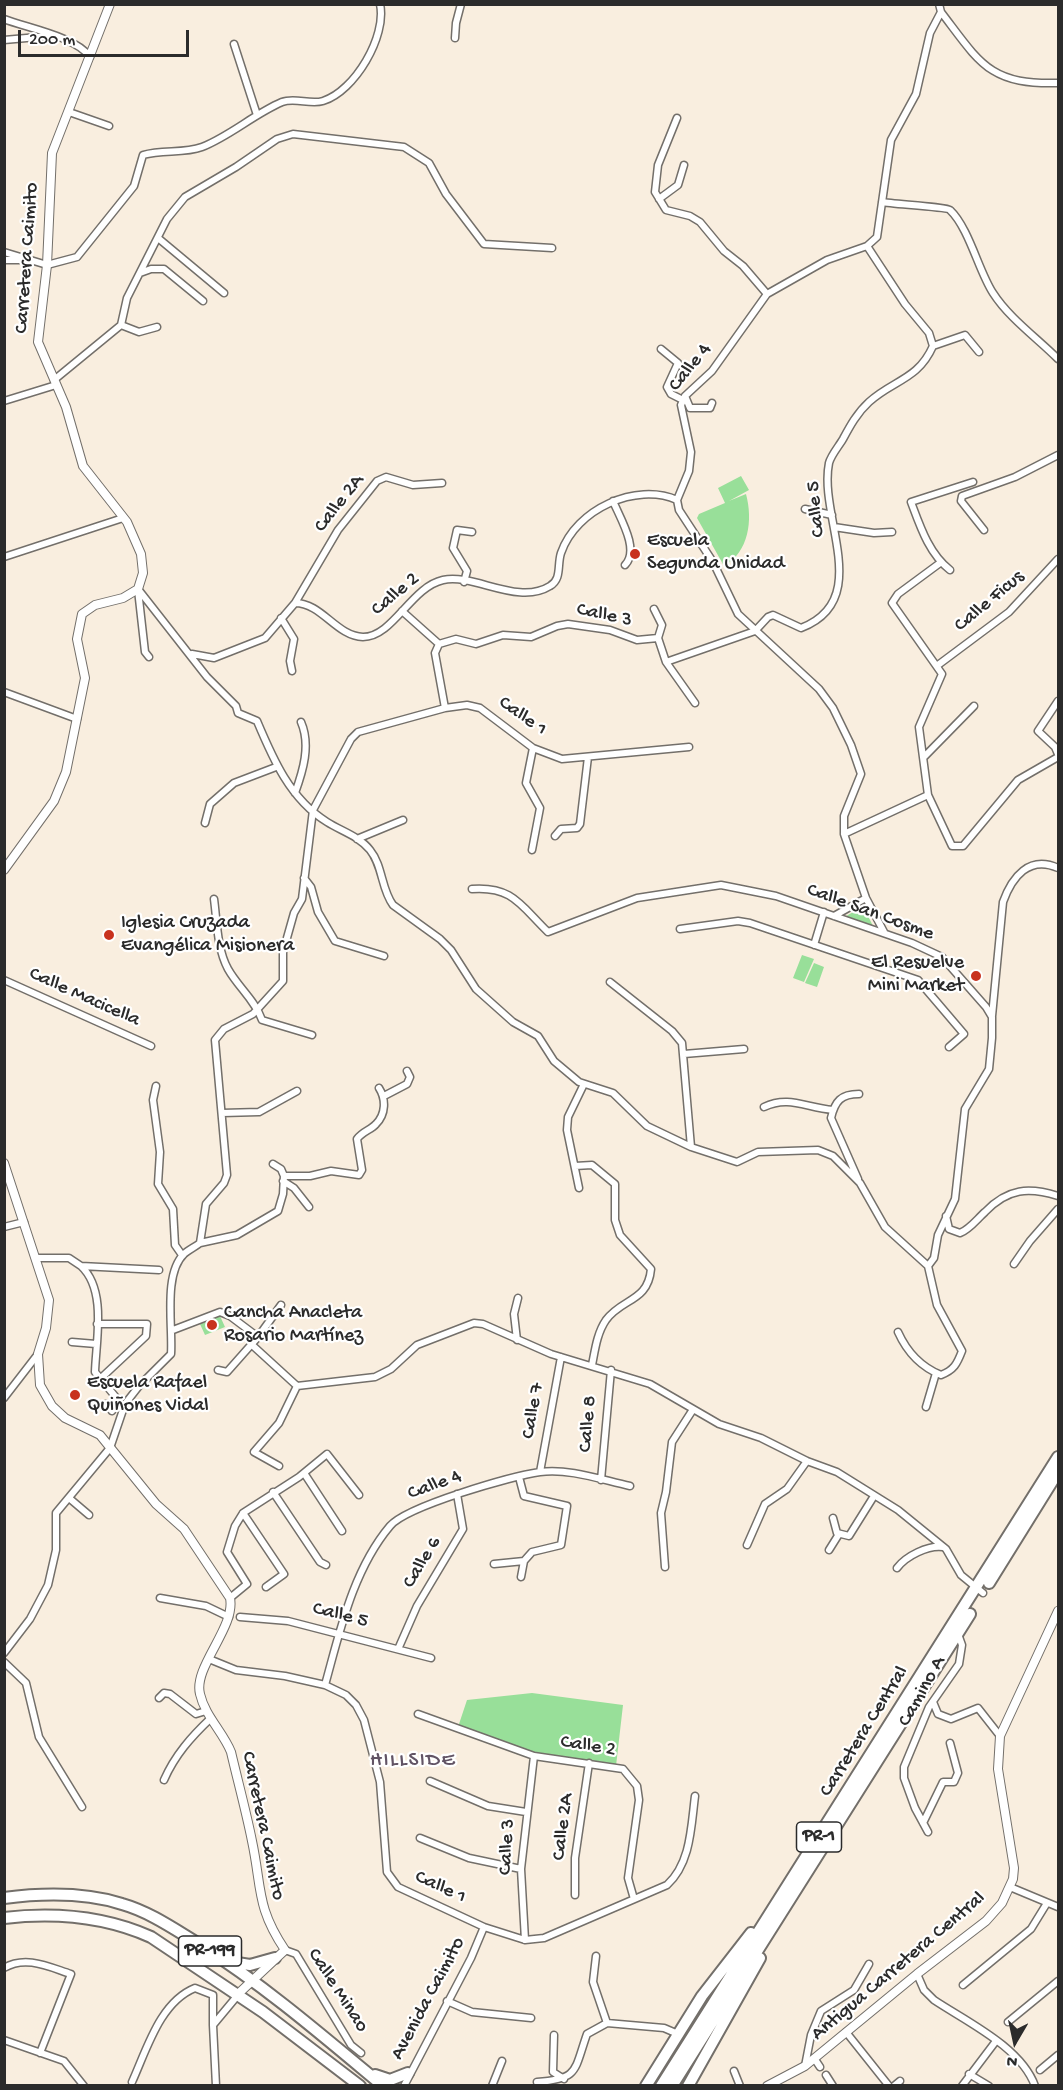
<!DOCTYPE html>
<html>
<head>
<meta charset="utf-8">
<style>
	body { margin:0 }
	#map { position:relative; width:1063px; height:2090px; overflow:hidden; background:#f9eedf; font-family:"Gochi Hand",sans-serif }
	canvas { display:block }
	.frame { position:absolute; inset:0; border:6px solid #2b2b2b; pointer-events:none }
	.north { position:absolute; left:985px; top:2012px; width:60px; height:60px; -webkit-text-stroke:4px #fff; paint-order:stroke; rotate:189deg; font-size:16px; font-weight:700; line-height:24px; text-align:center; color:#2b2b2b }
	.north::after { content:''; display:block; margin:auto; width:21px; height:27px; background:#2b2b2b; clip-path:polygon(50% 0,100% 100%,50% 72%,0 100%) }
	.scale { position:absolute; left:18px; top:30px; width:171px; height:27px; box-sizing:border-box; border:3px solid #2b2b2b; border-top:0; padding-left:8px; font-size:18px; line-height:21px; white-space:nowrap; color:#2b2b2b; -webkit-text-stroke:4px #fff; paint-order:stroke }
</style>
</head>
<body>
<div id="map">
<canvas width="1063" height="2090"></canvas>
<div class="frame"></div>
<div class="north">N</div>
<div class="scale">200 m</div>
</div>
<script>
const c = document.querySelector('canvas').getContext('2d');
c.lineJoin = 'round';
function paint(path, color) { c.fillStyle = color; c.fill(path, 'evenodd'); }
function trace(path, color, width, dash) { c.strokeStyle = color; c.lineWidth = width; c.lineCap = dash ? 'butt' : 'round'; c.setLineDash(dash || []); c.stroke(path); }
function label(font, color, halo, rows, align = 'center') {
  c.font = font + ' "Gochi Hand",sans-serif'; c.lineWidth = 4.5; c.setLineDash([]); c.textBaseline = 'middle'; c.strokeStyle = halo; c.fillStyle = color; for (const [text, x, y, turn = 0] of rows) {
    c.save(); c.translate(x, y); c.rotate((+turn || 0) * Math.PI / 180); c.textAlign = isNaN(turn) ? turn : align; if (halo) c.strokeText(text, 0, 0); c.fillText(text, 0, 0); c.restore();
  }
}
paint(new Path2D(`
	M741 476 749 490 729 501 746 494C753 520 749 552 724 566L697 518 699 514 725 503 718 488Z
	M863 906 874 928 843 918Z
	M802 955 814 959 804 982 793 978Z
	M814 963 824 967 817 987 805 983Z
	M220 1316 225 1327 205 1335 200 1324Z
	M532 1693 623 1705 616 1766 524 1751 458 1727 467 1700Z`), '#98df99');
const minor = new Path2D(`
	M939 4 941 12C980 63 989 85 1058 83
	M4 19C27 28 77 37 90 57
	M455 38 456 23 461 4
	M4 40 49 36
	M234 44 257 115
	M69 112 109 126
	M677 118 658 165 655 192 666 210 690 216 700 222 724 251 743 266 767 294
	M659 199 678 185 684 165
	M882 202C892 204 947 207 950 210 969 228 979 272 993 293 1009 318 1037 338 1058 359
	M158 238 224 293
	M4 252 47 265 77 257 134 186 143 155C163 149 183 154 202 147 230 136 254 114 282 102 295 97 310 105 323 101 355 91 387 36 380 4
	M4 260H26
	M140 273 151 269H164L203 301
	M121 325 139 332 157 327
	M933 346 965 335 979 352
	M661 349 678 363 667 387 671 394 683 400
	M54 380 121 325 127 298 167 219 185 197 236 167 277 139 293 134 404 147 429 163 446 194 484 244 552 248
	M685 396 690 408H710L712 403
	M4 401 56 385
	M613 501C620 518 640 550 625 565
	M805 509 832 515
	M834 527 874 533 892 532
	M984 530 961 501 962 496 1015 477 1058 455
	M4 557 123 518
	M940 563 898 594 892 603 942 674 919 727 928 795 952 846H963L1018 780 1058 757
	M950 570C929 554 920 526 911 502L973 482
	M464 582 467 571 453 548 457 530 472 532
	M138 589 207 677 236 706 238 713 257 721C273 759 290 799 327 822 341 831 359 836 370 850 383 866 381 889 393 905L440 939 451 950 476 989 513 1022 538 1036 554 1061 579 1082 613 1093 647 1126 691 1147 737 1162 758 1152 818 1150 833 1156 860 1183 885 1227 928 1266
	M138 590 145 652 149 657
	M295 603 338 530 377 481 386 477 413 485 442 483
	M654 609 662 625 658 638
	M402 611 439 644
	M281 618 294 639 290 661 292 671
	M192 654 214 658 265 638 295 603C322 603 336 636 363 637 393 637 411 587 443 580 474 573 518 606 550 586 562 579 557 565 561 553 576 509 636 482 677 500
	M666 662 755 631 768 617 773 615 801 628C874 600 818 517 829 463 831 455 839 446 843 439 850 426 857 413 869 402 893 380 918 380 933 346L929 333 905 304 867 246
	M938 665 1009 612 1058 559
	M4 692 77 719
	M1058 701 1038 731 1055 747 1058 754
	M445 708 435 653 439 644 456 639 476 644 503 635 531 637 557 626 568 624 610 630 637 640 658 638 666 662 695 703
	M924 757 974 706
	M295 793C303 771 311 745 301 722
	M205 823 210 804 234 783 276 767
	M844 834 928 795
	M555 836 561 829 577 828 580 824 588 757
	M357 839 403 820
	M532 850 540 808 526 783 533 748
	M304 878 311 887 318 912 335 941 384 956
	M472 889C513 886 521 906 548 932L637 898 721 885 776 896 912 943 942 957 986 1007 992 1017V1038L989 1069 965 1109 955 1199 938 1235 934 1258 928 1266
	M214 899C217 921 217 949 228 969 238 987 255 1000 262 1020L312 1035
	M834 916 866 898
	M680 929 738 921 750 923 918 980 964 1034 949 1047
	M884 932 866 898 844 834V816L861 774 851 745 833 708 819 689 738 614 713 562 679 510 677 500 689 471 691 452 681 405 685 396 712 371 767 294 827 260 867 246 877 237 891 140 916 94 930 33 941 12
	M814 945 824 912
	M4 980 151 1046
	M610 982 672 1031 682 1043 691 1147
	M992 1016 1003 902C1012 877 1029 855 1058 868
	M684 1054 744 1049
	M156 1086 153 1100 160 1152 158 1184 173 1209 175 1245 182 1255
	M384 1096 407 1084 410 1077 407 1071
	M764 1107C789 1095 806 1108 833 1110
	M222 1113 259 1112 297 1091
	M273 1164 281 1169 284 1176
	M575 1166 592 1165 615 1184V1220L620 1235 651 1269C648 1302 622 1298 606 1320 597 1333 595 1350 592 1365
	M858 1179 831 1118C835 1101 841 1094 859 1094
	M283 1181 294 1188 309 1207
	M579 1188 567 1130 568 1117 584 1084
	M946 1216 949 1229 960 1233C970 1229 977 1219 985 1212 1008 1188 1029 1187 1058 1196
	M4 1227 24 1222
	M200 1243 237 1235 278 1211 283 1194 284 1176H310L331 1171 359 1175 362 1170 357 1139C363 1131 371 1130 376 1124 386 1114 386 1099 379 1088
	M36 1258H69L81 1266 159 1270
	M1014 1264 1030 1241 1058 1209
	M81 1266C107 1290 96 1340 95 1372L119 1401 112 1411 106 1404
	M97 1324H147L146 1336 100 1379
	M173 1330 220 1312 230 1316 258 1337
	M898 1332C907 1352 921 1367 941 1375 954 1370 957 1364 962 1351L937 1305 928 1266
	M517 1340 514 1314 518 1298
	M72 1342 96 1344
	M251 1344 297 1386 375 1377 391 1369 417 1345 474 1323 483 1324 551 1354 650 1384 719 1424 761 1438 807 1461 837 1472 898 1510 946 1549 961 1575 983 1593
	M218 1370 227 1372 258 1337 281 1305
	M4 1398 38 1354
	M926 1407 936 1373
	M279 1466 254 1452 279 1423 297 1386
	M540 1472 561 1357
	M304 1473 342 1531
	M601 1480 611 1370
	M273 1492 320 1562 326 1565
	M69 1498 89 1515
	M243 1513 284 1574 266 1587
	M833 1518 837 1533 849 1536 874 1496
	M747 1545 765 1504 787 1489 807 1461
	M829 1550 839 1534
	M494 1564 524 1561 532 1552 561 1545 567 1506 524 1496 519 1477
	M665 1567 661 1513 666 1492 672 1442 692 1411
	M897 1568C906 1556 928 1545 943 1547
	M521 1577 524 1561
	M160 1598 206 1606 229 1617
	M230 1598 247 1584 227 1552 235 1526 243 1513 299 1477 327 1454 359 1495
	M240 1617 288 1621 431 1658
	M399 1647 417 1606 463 1529 457 1494
	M4 1653 30 1619 48 1585 56 1550V1513L110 1448 125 1404 139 1386 171 1354C173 1327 163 1274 184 1254 188 1250 195 1247 200 1243L206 1204 224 1183 227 1175 215 1040 224 1029 253 1014 283 981V952L294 913 302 899 313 810 351 739 358 732 445 708 467 705 480 708 533 748 562 759 689 747
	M209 1659 236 1670 285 1676 325 1685 346 1695 356 1705 364 1720 380 1782 387 1872 398 1887 484 1927 525 1940 544 1938 667 1885C691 1863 691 1827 695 1796
	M4 1662 26 1683 39 1737 82 1807
	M325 1685C340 1631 353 1570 390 1526 407 1506 512 1476 540 1472 569 1468 602 1480 630 1486
	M159 1698 164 1693 170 1694 196 1714 206 1711
	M933 1702 938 1714 951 1719 978 1708 1000 1736
	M418 1714 534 1756 623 1769 637 1786 639 1800 628 1878 634 1899
	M164 1780C175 1755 191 1737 211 1718
	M430 1781 488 1806 526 1812
	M923 1823 943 1782H954L958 1773 950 1743
	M928 1832 915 1808 904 1778V1767L929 1707 959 1664 962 1645 958 1634
	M420 1838 469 1858 521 1869
	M1010 1887 1058 1907
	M575 1895V1858L589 1763
	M525 1940 521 1869 534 1756
	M285 1950 296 1954 351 2045 361 2053
	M596 1956 593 1982 607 2023
	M4 1968C26 1955 49 1967 71 1974L40 2053
	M917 1974 924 1990 934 2000C967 2022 1021 2047 1035 2086
	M963 1985 1031 1929 1047 1903
	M447 2001 472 2012 531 2018
	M1008 2022 1058 1981
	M846 2032 889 2086
	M554 2035 553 2072 564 2079
	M4 2040 64 2061 84 2086
	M814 2058 820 2067
	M805 2066 811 2035 821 2011 854 1990 869 1964
	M1040 2070 1058 2055
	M734 2071 740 2086
	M969 2074 989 2086
	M826 2075 833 2086
	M132 2082C147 2049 160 2002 195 1988L213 1995V2025
	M537 2082C579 2079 574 2071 587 2034L607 2023 664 2028 678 2034
	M216 2086 213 2025 238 1995
	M404 2086 471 1958 484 1927
	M492 2086 502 2061
	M894 2086 900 2081
	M962 2086 996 2041`);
const tertiary = new Path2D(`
	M4 870 54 801 66 772 85 678 77 639 82 614 95 605 123 598 138 589 143 573 141 554 127 522 83 466 66 407 38 342 47 265 52 153 110 4
	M4 1163 49 1300 46 1328 38 1354 40 1385 52 1406 65 1418 100 1435 156 1504 184 1529 230 1598C236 1627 193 1667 200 1694 205 1716 223 1732 231 1752 238 1782 246 1811 252 1841 262 1888 256 1907 285 1950L238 1994
	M767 2086 805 2066 917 1974 986 1921 1002 1903 1013 1879 1014 1868 998 1769 1000 1736 1058 1611`);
const primary = new Path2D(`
	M4 1898C43 1893 84 1892 122 1904 150 1912 174 1929 199 1944 265 1986 323 2036 383 2086
	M4 1918C55 1912 104 1916 151 1937L263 2012 360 2086
	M231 1962 250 1965 275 1958
	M375 2075 390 2080 408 2073`);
const trunk = new Path2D(`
	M989 1583 1058 1472
	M646 2086 702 1996 751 1933
	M661 2086 1058 1457
	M672 2086 970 1614
	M688 2086 760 1958`);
trace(minor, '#736f6a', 9);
trace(tertiary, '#736f6a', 10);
trace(primary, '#736f6a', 14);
trace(trunk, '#736f6a', 14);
trace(minor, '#fff', 6);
trace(tertiary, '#fff', 8);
trace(primary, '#fff', 10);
trace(trunk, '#fff', 10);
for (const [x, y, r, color] of [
	[635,554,6,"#c8321e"],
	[109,935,6,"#c8321e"],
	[976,976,6,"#c8321e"],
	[212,1325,6,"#c8321e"],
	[75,1395,6,"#c8321e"]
]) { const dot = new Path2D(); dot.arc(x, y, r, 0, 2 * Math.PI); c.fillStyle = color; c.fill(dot); trace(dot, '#fff', 2); }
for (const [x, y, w] of [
	[819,1837,45],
	[210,1951,63]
]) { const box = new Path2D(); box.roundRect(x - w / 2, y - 15, w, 30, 4.5); c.fillStyle = '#fff'; c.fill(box); trace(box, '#2b2b2b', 1.5); }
label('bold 18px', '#2b2b2b', null, [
	["PR-1",819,1837],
	["PR-199",210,1951]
]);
label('20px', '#2b2b2b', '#fff', [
	["Carretera Caimito",28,258,-86],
	["Calle 4",691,368,-51],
	["Calle 2A",340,504,-52],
	["Calle 5",817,509,-96],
	["Calle 2",396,595,-40],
	["Calle Ficus",990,602,-40],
	["Calle 3",604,616,12],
	["Calle 1",522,717,35],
	["Calle San Cosme",870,913,20],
	["Calle Macicella",84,998,24],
	["Calle 7",534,1411,-80],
	["Calle 8",589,1424,-85],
	["Calle 4",435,1486,-20],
	["Calle 6",423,1563,-59],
	["Calle 5",340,1616,14],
	["Camino A",923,1692,-61],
	["Carretera Central",865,1732,-58],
	["Calle 2",588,1747,9],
	["Carretera Caimito",262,1826,78],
	["Calle 2A",564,1827,-83],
	["Calle 3",508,1847,-87],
	["Calle 1",440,1888,25],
	["Antigua Carretera Central",899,1967,-40],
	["Calle Minao",337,1991,57],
	["Avenida Caimito",429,1999,-62]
]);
label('20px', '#2b2b2b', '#fff', [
	["Escuela",647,542],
	["Segunda Unidad",647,565],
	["Iglesia Cruzada",121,924],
	["Evangélica Misionera",121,947],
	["El Resuelve",964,964,"right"],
	["Mini Market",964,987,"right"],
	["Cancha Anacleta",224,1314],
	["Rosario Martínez",224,1337],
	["Escuela Rafael",87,1384],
	["Quiñones Vidal",87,1407]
], 'left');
c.letterSpacing = '1.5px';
label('21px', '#625465', '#fff', [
	["HILLSIDE",413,1762]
]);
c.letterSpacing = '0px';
</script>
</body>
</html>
